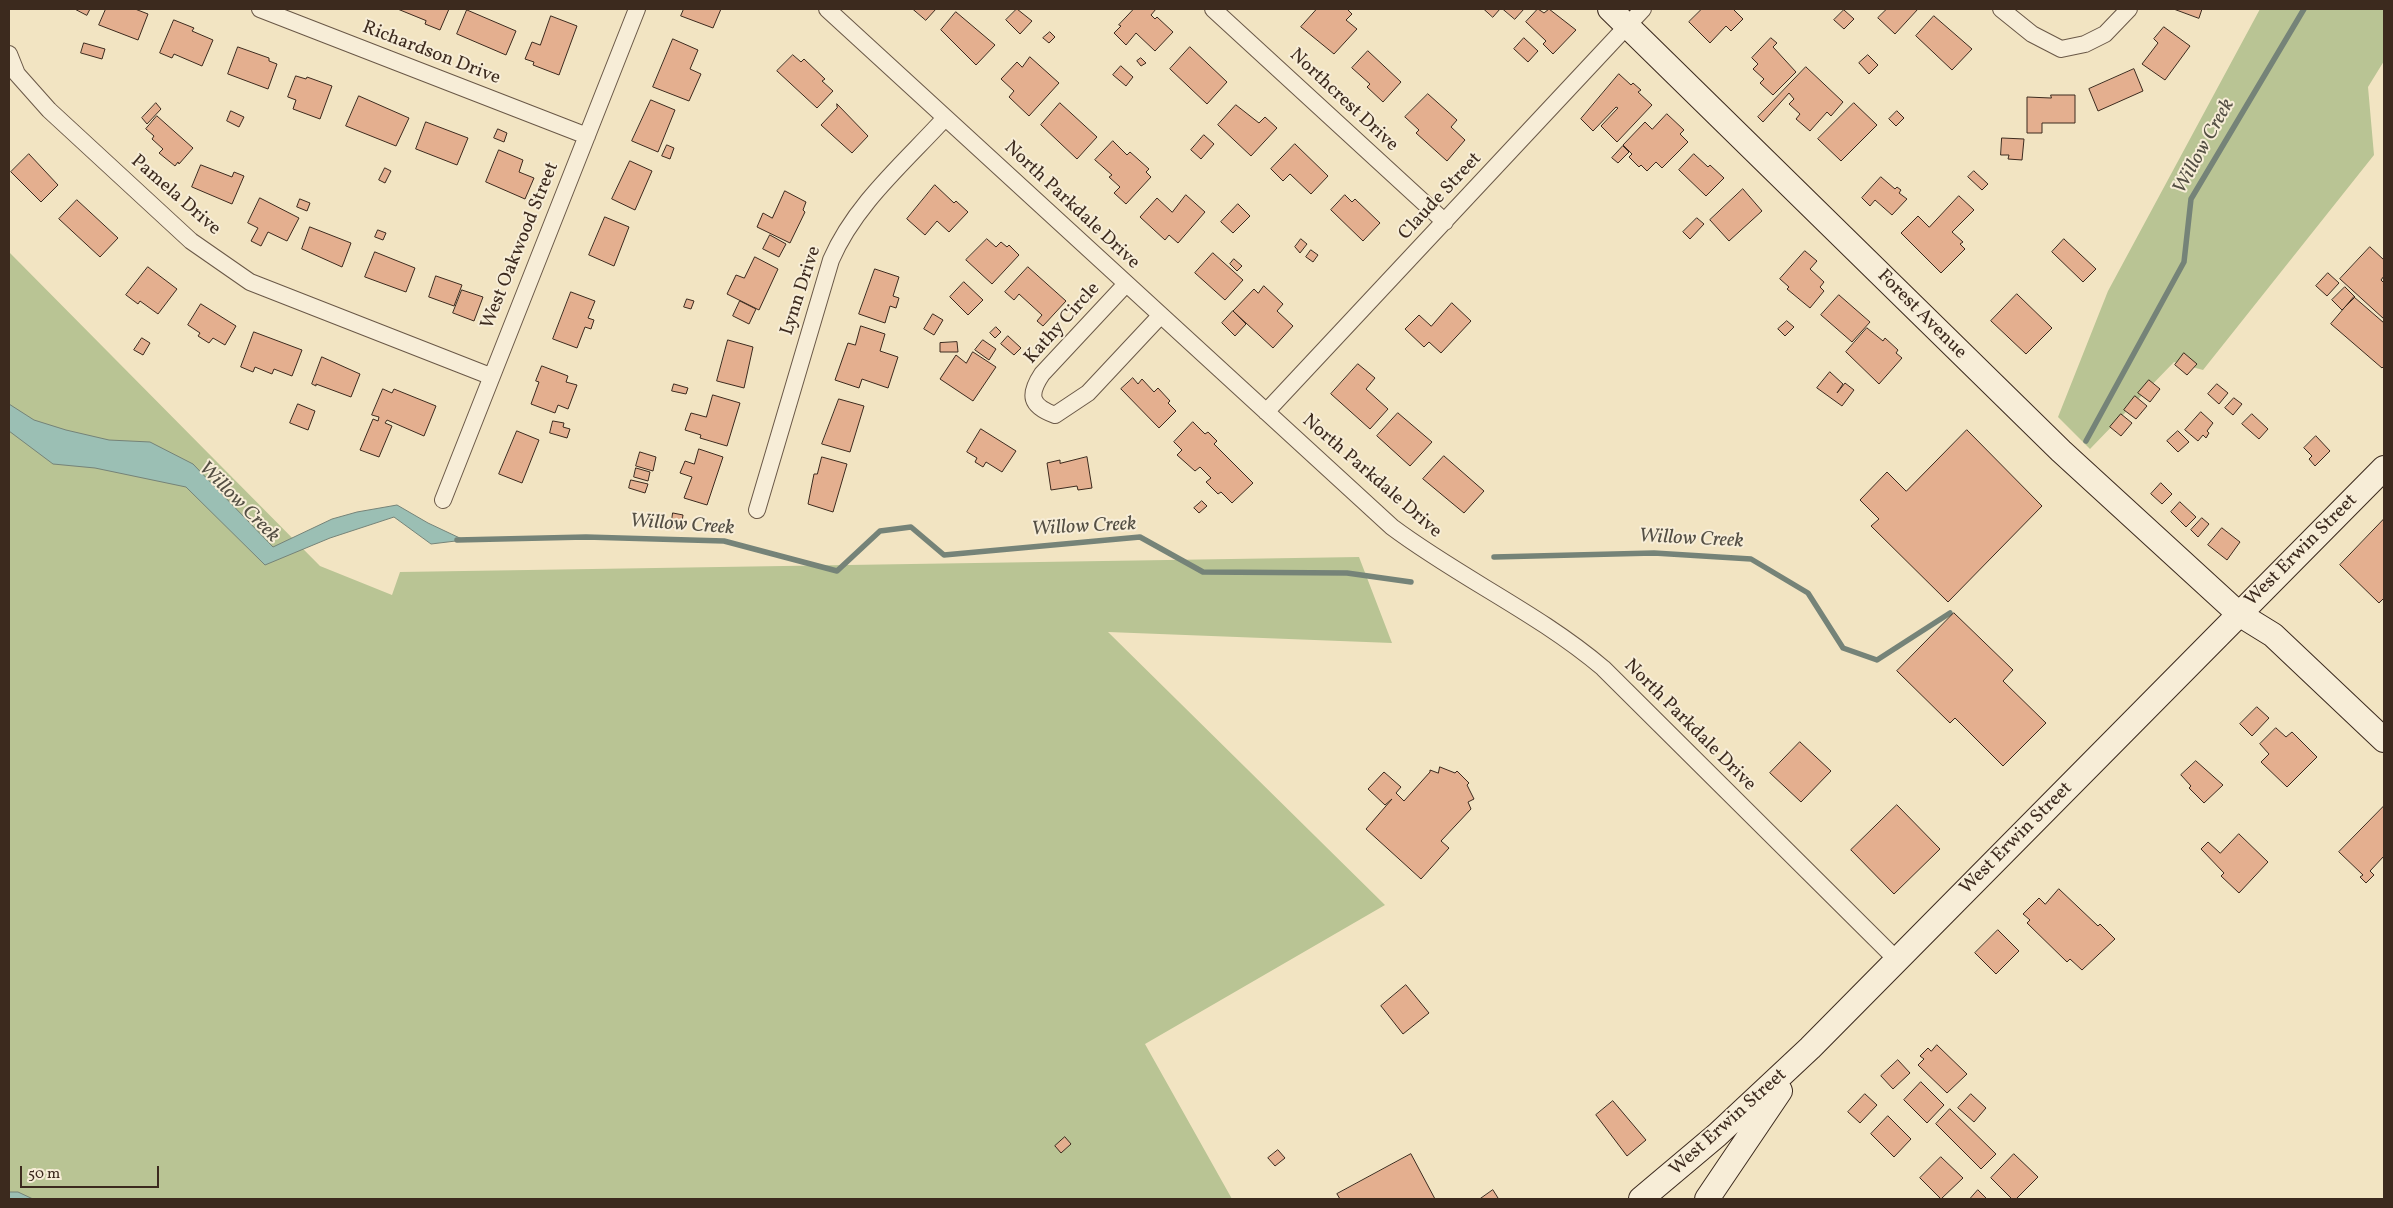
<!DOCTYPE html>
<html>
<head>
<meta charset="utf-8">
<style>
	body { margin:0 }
	#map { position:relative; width:2393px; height:1208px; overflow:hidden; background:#f2e4c2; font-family:Vollkorn,serif }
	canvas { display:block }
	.frame { position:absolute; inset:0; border:10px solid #3c2a1e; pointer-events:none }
	.scale { position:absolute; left:20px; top:1166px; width:139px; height:22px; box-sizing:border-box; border:2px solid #3c2a1e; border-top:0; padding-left:6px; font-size:15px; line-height:18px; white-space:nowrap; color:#3c2a1e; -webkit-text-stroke:4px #f7edd7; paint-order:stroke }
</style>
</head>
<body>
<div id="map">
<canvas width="2393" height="1208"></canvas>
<div class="frame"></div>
<div class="scale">50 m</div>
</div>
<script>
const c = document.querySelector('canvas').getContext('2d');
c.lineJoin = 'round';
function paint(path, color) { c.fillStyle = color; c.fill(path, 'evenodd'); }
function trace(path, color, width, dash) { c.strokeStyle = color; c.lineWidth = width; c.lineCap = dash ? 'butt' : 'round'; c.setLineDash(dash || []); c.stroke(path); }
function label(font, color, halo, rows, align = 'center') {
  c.font = font + ' Vollkorn,serif'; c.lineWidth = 4; c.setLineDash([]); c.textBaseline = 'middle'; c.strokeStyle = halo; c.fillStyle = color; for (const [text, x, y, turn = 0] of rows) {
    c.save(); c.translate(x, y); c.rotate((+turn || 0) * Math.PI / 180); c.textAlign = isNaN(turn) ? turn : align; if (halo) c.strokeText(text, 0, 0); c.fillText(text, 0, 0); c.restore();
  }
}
paint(new Path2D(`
	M2260 9H2384V61L2368 87 2374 155 2203 370 2174 362 2090 449 2058 417 2108 291Z
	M9 252 320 566 392 595 400 572 1359 557 1392 643 1108 632 1385 905 1145 1044 1232 1199H9Z`), '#b9c494');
const water = new Path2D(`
	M9 404 34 420 66 430 109 440 150 442 193 464 273 547 332 519 357 512 397 505 428 523 464 540 431 544 394 517 330 538 265 565 186 487 95 468 53 464 9 431Z
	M9 1192H18L33 1199H9Z`);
paint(water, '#9bbfb4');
trace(water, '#758378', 1);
trace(new Path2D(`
	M2086 441 2184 262 2191 199 2304 9
	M457 540 586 537 724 541 837 571 880 531 911 527 944 555 1140 537 1203 572 1347 573 1411 582
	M1494 557 1654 553 1751 559 1808 593 1843 648 1877 660 1950 613`), '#758378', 5.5);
const building = new Path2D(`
	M75 9H90L87 15Z
	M106 9H135L148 14 138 40 99 25Z
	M398 9H449L440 30 425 24 426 21Z
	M684 9H721L713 28 681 16Z
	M913 9H936L926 20Z
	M1017 9 1032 21 1020 34 1006 20Z
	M1134 9H1156L1151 15 1155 19 1157 17 1173 32 1155 51 1136 33 1126 45 1114 33 1121 26 1119 25Z
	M1317 9H1347L1352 14 1346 20 1357 29 1334 54 1301 27Z
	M1484 9H1500L1493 17Z
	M1503 9H1524L1515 19Z
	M1538 9 1544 13 1549 9 1576 30 1553 54 1543 44 1546 41 1526 22Z
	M1702 9H1736L1734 10 1743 19 1731 31 1726 26 1710 43 1689 22Z
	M1887 9H1918L1895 34 1878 18Z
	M2174 9H2202L2199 18Z
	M467 10 516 31 506 55 457 34Z
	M1844 10 1854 19 1844 29 1834 20Z
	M956 12 995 45 976 65 941 30Z
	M551 16 577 26 559 75 533 65 534 62 525 59 532 42 540 45Z
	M1934 16 1972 49 1952 70 1916 36Z
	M174 20 194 28 192 31 213 40 202 66 174 54 172 58 160 53Z
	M2164 27 2190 46 2165 80 2142 64 2158 43 2154 39Z
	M1050 32 1055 37 1049 43 1043 38Z
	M1524 38 1538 51 1528 62 1514 49Z
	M1771 38 1777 43 1773 47 1796 72 1773 95 1760 83 1764 79 1753 69 1758 64 1752 58Z
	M673 39 698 50 690 69 701 74 689 101 653 87Z
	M84 43 105 49 102 59 81 53Z
	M238 47 269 58V61L277 64 268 89 228 74Z
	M1190 47 1227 82 1207 104 1170 69Z
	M1368 51 1401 82 1383 102 1367 87 1370 84 1352 68Z
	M793 55 801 62 804 59 825 79 822 81 833 91 817 108 777 71Z
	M1868 55 1878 65 1869 74 1859 63Z
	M1030 57 1059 83 1029 116 1009 97 1014 91 1001 79 1017 62 1022 67Z
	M1141 58 1146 63 1141 66 1137 61Z
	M1121 66 1133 77 1126 86 1113 75Z
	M1806 67 1843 102 1831 116 1827 112 1810 131 1796 119 1800 114 1789 104 1794 99 1789 93 1763 122 1758 117Z
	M2134 69 2143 91 2098 111 2089 89Z
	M1619 74 1631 85 1633 83 1641 90 1638 92 1652 105 1617 142 1601 126 1618 108 1616 107 1593 131 1581 119Z
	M296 76 306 79 307 77 332 86 320 119 293 109 296 100 288 97Z
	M1428 94 1457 120 1451 127 1465 140 1447 161 1416 133 1419 130 1405 117Z
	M2051 95H2075V123H2042V133H2027V97L2051 98Z
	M359 96 409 118 396 146 346 126Z
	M651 100 675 110 658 152 632 141Z
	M156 103 161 109 147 124 142 118Z
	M1060 103 1097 137 1077 159 1041 125Z
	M1854 103 1877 125 1841 161 1818 139Z
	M837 104 868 136 852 153 821 125 837 108Z
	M1236 105 1259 123 1265 117 1277 128 1251 156 1218 125Z
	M231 111 244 117 239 127 227 121Z
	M1897 111 1904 118 1896 126 1889 119Z
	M1667 114 1684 130 1680 134 1688 142 1662 168 1656 162 1647 171 1641 165 1639 167 1629 157 1632 154 1623 145 1645 122 1652 129Z
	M157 116 193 148 179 164 178 162 175 166 159 153 163 149 152 139 154 136 146 129Z
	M426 122 468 138 457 165 416 149Z
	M498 129 507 133 504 142 494 138Z
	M1204 135 1214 144 1201 159 1191 150Z
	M2002 138 2024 139 2022 160 2008 159 2009 155H2001Z
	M1113 141 1127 155 1130 152 1149 169 1146 172 1151 177 1126 204 1114 193 1120 187 1109 177 1112 175 1095 160Z
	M1295 144 1328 176 1311 194 1290 174 1283 181 1271 169Z
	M667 145 674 148 670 159 662 156Z
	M1623 146 1629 152 1618 163 1612 158Z
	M499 150 523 160 519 172 534 178 525 199 486 182Z
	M29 154 58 185 41 202 11 172Z
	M1694 154 1708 167 1710 165 1724 178 1706 196 1679 170Z
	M630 161 652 171 635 210 612 199Z
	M201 165 232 177 234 172 244 176 232 204 192 187Z
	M385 168 391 171 385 183 379 180Z
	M1974 171 1988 184 1982 190 1968 177Z
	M1881 177 1895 189 1897 187 1901 190 1899 193 1907 199 1892 215 1875 200 1870 206 1862 198Z
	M935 185 954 203 956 201 968 212 949 232 937 221 925 235 907 219Z
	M1743 189 1762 211 1729 241 1710 220Z
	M785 191 806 202 803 210 805 212 790 243 757 227 763 213 772 218Z
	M1186 195 1205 212 1178 243 1169 235 1165 240 1140 217 1157 198 1172 212Z
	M1345 195 1352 202 1355 199 1380 223 1363 241 1331 210Z
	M1959 196 1974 210 1952 232 1963 242 1960 244 1965 249 1941 273 1901 233 1918 216 1929 227Z
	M260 198 299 218 287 241 268 232 261 246 251 241 258 228 248 223Z
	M300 199 310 203 307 211 297 207Z
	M77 200 118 238 100 257 59 219Z
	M1238 204 1250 216 1233 233 1221 222Z
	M605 217 629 227 614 266 589 255Z
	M1697 218 1704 224 1690 239 1683 232Z
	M310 227 351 243 342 267 302 249Z
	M378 230 386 233 383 240 375 237Z
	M770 235 786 244 779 257 763 249Z
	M987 239 996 247 1001 242 1007 247 1009 245 1019 255 992 284 966 260Z
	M1301 239 1307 244 1300 253 1295 247Z
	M2064 239 2096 269 2083 282 2052 252Z
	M2370 247 2384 260V276L2381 280 2384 283V319L2340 279Z
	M1311 250 1318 255 1313 262 1306 257Z
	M1805 251 1817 261 1810 269 1824 282 1820 287 1824 291 1810 308 1787 289 1789 287 1780 279Z
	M375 252 415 268 406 292 365 277Z
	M1213 253 1243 280 1225 300 1195 273Z
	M755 257 778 269 759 310 727 294 736 275 744 278Z
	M1234 259 1242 266 1237 271 1230 264Z
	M148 267 177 289 158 314 140 301 138 304 126 295Z
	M1028 267 1066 301 1043 326 1037 321 1042 315 1019 294 1014 300 1005 292Z
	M875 269 899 277 893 296 899 298 896 308 890 306 885 323 859 314Z
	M2328 273 2339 283 2327 296 2316 286Z
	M436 276 462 285 454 306 429 297Z
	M964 282 983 300 968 315 950 297Z
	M1264 286 1283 304 1277 311 1293 326 1273 348 1233 311 1254 289 1258 293Z
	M2345 287 2355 297 2342 310 2332 300Z
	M462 290 483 297 474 321 453 313Z
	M571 292 595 301 588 318 594 320 591 329 585 327 577 348 553 339Z
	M2017 294 2052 328 2026 354 1991 321Z
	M1839 295 1870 322 1852 342 1821 315Z
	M2354 297 2384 323V366L2382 368 2331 324Z
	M687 299 694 301 691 309 684 307Z
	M740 301 756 309 749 324 733 316Z
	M1452 303 1471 321 1441 353 1429 342 1424 347 1405 329 1419 315 1431 326Z
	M201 304 236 326 225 345 213 338 209 343 198 336 200 333 188 325Z
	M1233 311 1246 324 1235 336 1222 323Z
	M933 314 943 320 934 335 924 329Z
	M1787 321 1794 327 1785 336 1778 329Z
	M861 326 885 334 880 351 898 357 888 388 862 379 859 388 835 380 848 343 855 345Z
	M996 327 1001 332 995 338 990 333Z
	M1867 328 1883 341 1885 338 1898 350 1896 353 1902 358 1879 384 1846 352Z
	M254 332 302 350 292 376 274 369 272 374 255 367 253 372 241 367Z
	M1008 336 1021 348 1014 355 1001 344Z
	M142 338 150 343 143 355 134 350Z
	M728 340 753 347 744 388 717 381Z
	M983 340 996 349 989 360 975 350Z
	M957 342 958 352H940V343Z
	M973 352 996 367 973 401 940 379 956 355 966 363Z
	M2184 353 2197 364 2187 375 2175 365Z
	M322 357 360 374 351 397 316 384V386L312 384Z
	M1358 364 1375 378 1366 389 1388 409 1370 429 1331 394Z
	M542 366 568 376 566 382 577 385 568 409 558 405 555 413 531 404 539 382 536 381Z
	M1830 372 1843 384 1837 393 1845 383 1854 390 1842 406 1817 388Z
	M1133 378 1138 384 1142 379 1154 392 1158 388 1170 401 1168 403 1176 411 1159 428 1121 389Z
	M2149 380 2160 389 2150 402 2138 393Z
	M674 384 688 388 686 394 672 391Z
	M2217 384 2228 393 2219 404 2208 394Z
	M383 389 392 393 394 389 436 406 424 436 387 420 385 423 392 426 379 457 360 450 373 419 378 421 379 417 372 415Z
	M713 395 740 403 727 446 700 438 701 435 685 430 691 413 706 417Z
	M2135 396 2147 406 2136 419 2124 410Z
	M2234 398 2242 404 2233 415 2225 408Z
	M839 399 864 406 850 452 822 444Z
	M298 404 315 411 308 430 290 423Z
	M2201 412 2213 423 2207 431 2209 433 2206 438 2203 435 2198 441 2185 430Z
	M1398 413 1432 442 1410 466 1377 436Z
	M2121 414 2132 423 2121 436 2110 427Z
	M2252 414 2268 429 2259 439 2242 424Z
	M553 421 564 423 563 427 570 429 567 438 550 433Z
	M1193 422 1205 434 1208 432 1217 441 1214 444 1253 483 1232 503 1221 492 1218 494 1206 482 1211 478 1200 467 1195 471 1177 455 1182 450 1174 442Z
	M981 429 1016 451 1002 472 986 462 983 467 975 462 977 458 967 452Z
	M1967 430 2042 506 1948 602 1871 526 1879 519 1860 500 1887 472 1906 491Z
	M517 431 539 440 522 483 499 474Z
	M2178 431 2189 442 2178 452 2167 441Z
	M2316 436 2330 451 2315 466 2309 459 2312 456 2304 448Z
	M699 449 723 457 707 505 684 498 692 477 680 473 685 461 694 464Z
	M640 452 656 457 653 471 636 466Z
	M1444 456 1484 491 1464 513 1423 479Z
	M822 457 847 464 833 512 808 504 814 474H817Z
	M1087 457 1092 488 1078 490 1077 486 1051 490 1047 463 1060 460V463Z
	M636 468 650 472 648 481 634 477Z
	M631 480 648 484 645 493 629 488Z
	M2161 483 2172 494 2162 504 2151 494Z
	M1202 501 1207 506 1199 513 1194 508Z
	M2180 502 2196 517 2186 527 2171 512Z
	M673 513 683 515 681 529 671 527Z
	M2202 518 2209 524 2198 537 2191 530Z
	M2384 519V598L2379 603 2340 565Z
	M2222 528 2240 542 2227 560 2208 545Z
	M1954 613 2013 670 2003 681 2046 723 2003 766 1955 718 1950 723 1897 671Z
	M2257 707 2269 718 2252 736 2240 724Z
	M2276 728 2286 737 2292 732 2317 757 2287 787 2261 762 2269 754 2260 744Z
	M1800 742 1831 771 1801 802 1770 773Z
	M2196 761 2223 785 2204 803 2189 788 2191 786 2181 775Z
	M1440 767 1455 773 1457 771 1469 783 1467 785 1474 799 1468 802 1471 809 1441 841 1449 848 1421 879 1366 829 1392 799 1385 805 1368 789 1384 772 1401 787 1396 793 1404 801 1430 772V770L1438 773Z
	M1897 805 1940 849 1894 894 1851 850Z
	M2384 806V856L2370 871 2374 875 2366 883 2360 877 2363 875 2339 852Z
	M2239 834 2268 862 2239 893 2221 876 2224 873 2201 849 2208 842 2220 853Z
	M2059 889 2098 926 2100 924 2115 939 2082 970 2070 959 2067 962 2027 923 2030 920 2023 914 2039 898 2045 904Z
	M1998 930 2019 951 1996 974 1975 953Z
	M1406 985 1429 1013 1403 1034 1381 1006Z
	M1937 1045 1967 1074 1947 1093 1918 1065 1924 1059 1920 1056 1928 1048 1931 1051Z
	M1898 1060 1910 1073 1893 1089 1881 1076Z
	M1921 1082 1944 1105 1927 1123 1904 1100Z
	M1865 1094 1877 1105 1860 1123 1848 1112Z
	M1971 1094 1986 1108 1974 1122 1958 1108Z
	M1613 1101 1646 1140 1627 1156 1596 1115Z
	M1950 1109 1996 1154 1981 1169 1936 1124Z
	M1888 1116 1911 1139 1894 1157 1871 1134Z
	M1065 1137 1071 1144 1061 1153 1055 1146Z
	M1278 1150 1285 1158 1275 1166 1268 1158Z
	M1411 1154 1435 1199H1340L1337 1194Z
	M2014 1154 2038 1177 2016 1199H2012L1991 1178Z
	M1941 1157 1963 1178 1941 1199 1920 1178Z
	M1493 1190 1498 1198 1496 1199H1480Z
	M1978 1190 1987 1199H1970Z`);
paint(building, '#e4af8f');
trace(building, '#3c2a1e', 1);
const street = new Path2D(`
	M260 9 587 136
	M827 9 1392 527C1460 578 1538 613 1603 668L1897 960
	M1213 9 1445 222
	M2001 9 2032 34 2061 49 2085 44 2105 34 2129 9
	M9 54 17 74 49 110 191 241 250 282 490 376
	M1126 284 1042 374C1028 395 1030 406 1055 415L1088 393 1161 315
	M1266 412 1643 9
	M443 500 637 9
	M757 510 831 260C855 204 905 162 945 118`);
const secondary = new Path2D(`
	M1610 9 2061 451 2239 614 2273 635 2384 740
	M1641 1199 1717 1135 1810 1048 2384 468
	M1707 1199 1780 1091`);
trace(street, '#6a5847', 18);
trace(secondary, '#3c2a1e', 26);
trace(street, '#f7edd7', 16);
trace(secondary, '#f7edd7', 24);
label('19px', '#3c2a1e', '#f7edd7', [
	["Richardson Drive",431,54,21],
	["Northcrest Drive",1343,101,43],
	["Pamela Drive",175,196,41],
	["Claude Street",1441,197,-47],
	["North Parkdale Drive",1071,206,43],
	["West Oakwood Street",521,246,-68],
	["Lynn Drive",802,291,-72],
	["Forest Avenue",1921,315,45],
	["Kathy Circle",1063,324,-48],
	["North Parkdale Drive",1371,477,41],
	["West Erwin Street",2302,551,-45],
	["North Parkdale Drive",1689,726,45],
	["West Erwin Street",2017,839,-45],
	["West Erwin Street",1729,1123,-42]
]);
label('italic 20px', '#544f44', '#f7edd7', [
	["Willow Creek",2205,147,-61],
	["Willow Creek",238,503,45],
	["Willow Creek",682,526,4],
	["Willow Creek",1084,528,-3],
	["Willow Creek",1691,540,3]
]);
</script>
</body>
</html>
